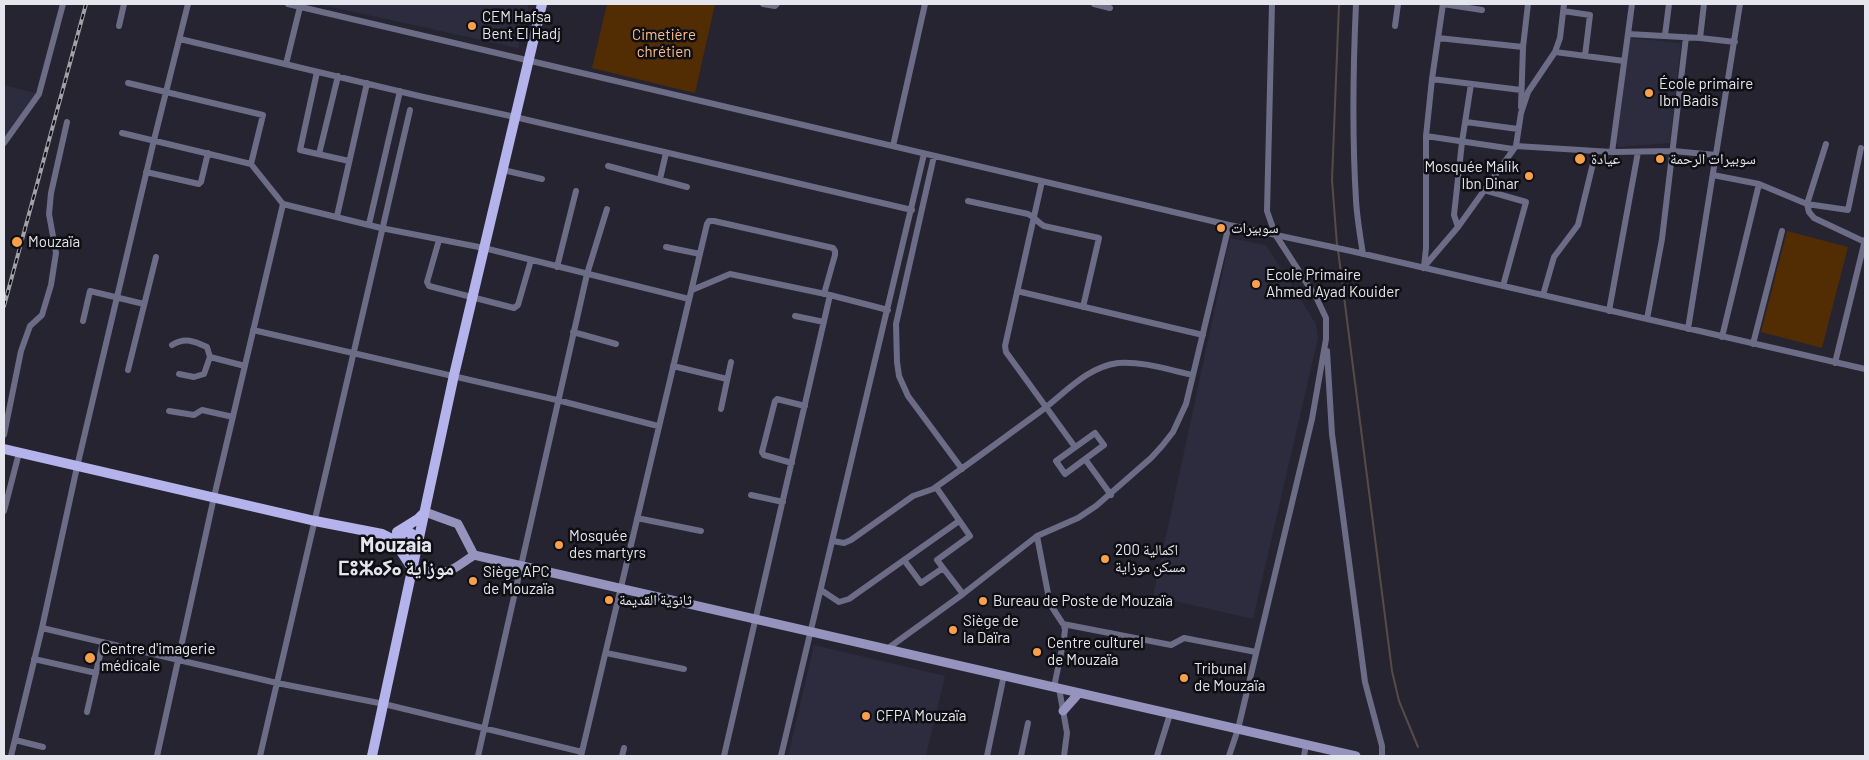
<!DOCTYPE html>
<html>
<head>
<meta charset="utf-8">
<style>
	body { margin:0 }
	#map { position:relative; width:1869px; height:760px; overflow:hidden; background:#252430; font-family:Barlow,sans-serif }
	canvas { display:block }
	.frame { position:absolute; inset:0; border:5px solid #e5e5ed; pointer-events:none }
</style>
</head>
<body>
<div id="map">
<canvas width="1869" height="760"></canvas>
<div class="frame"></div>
</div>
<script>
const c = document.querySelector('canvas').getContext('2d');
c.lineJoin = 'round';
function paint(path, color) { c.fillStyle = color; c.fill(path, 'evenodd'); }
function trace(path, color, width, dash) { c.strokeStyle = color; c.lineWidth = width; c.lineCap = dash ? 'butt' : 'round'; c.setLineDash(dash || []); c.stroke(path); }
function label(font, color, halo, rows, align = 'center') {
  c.font = font + ' Barlow,"Noto Naskh Arabic","Noto Sans Tifinagh",sans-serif'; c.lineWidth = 5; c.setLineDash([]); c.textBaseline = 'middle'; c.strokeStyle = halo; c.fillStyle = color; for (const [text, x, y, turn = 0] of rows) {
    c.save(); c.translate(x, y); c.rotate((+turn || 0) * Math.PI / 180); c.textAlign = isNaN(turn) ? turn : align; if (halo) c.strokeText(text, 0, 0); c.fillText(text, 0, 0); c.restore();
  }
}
paint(new Path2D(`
	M322 4H529L518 48 322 5Z
	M1630 38 1681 43 1670 143 1618 147 1616 142Z
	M4 85 39 94 4 143Z
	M1230 238 1266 245 1316 324 1318 338 1253 619 1153 596Z
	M814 645 945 676 926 756H788Z`), '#2c2c3e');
paint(new Path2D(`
	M607 4H715L695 93 592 68Z
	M1787 231 1848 247 1822 348 1761 332Z`), '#522d03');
trace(new Path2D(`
	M1337 245 1332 180 1339 4
	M1338 250 1392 671 1399 701 1418 747`), '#564c47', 2);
trace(new Path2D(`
	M288 4 1229 225 1351 251 1865 369
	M763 4 775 6 777 4
	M1094 4 1110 8
	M1356 4C1353 69 1352 135 1356 200 1357 218 1360 236 1363 254
	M1443 4 1482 10
	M1563 11 1590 15 1585 56
	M119 26 124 4
	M1395 26 1398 4
	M1628 34 1700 38 1735 42
	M1665 35 1669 4
	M1438 38 1523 47
	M1700 38 1704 4
	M180 39 419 96 515 117 912 210
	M1555 52 1624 61
	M286 64 300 7
	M317 72 300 150 349 161
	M1432 79 1521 90
	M128 83 263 115 251 164 283 204
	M1521 107 1523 47 1528 4
	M1466 122 1518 129
	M122 133 251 164
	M1426 136 1513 149
	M4 143 39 94 63 4
	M1826 144 1807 204 1848 210 1861 148
	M893 146 925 4
	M1516 146 1612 152 1673 151 1716 155
	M1612 152 1632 4
	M319 154 338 76
	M934 156 896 324 897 362 899 376 908 396 962 469
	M608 166 687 187
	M503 170 542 179
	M146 172 199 184 201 182 208 153
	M1713 175 1759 184 1807 204 1809 212 1814 218 1865 242
	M660 179 666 153
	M1042 181 1005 346 1006 352 1075 447
	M1484 190 1526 202 1503 286
	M968 201 1028 214C1035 217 1038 223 1044 226L1099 238 1083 307
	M337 216 367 83
	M369 224 400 91
	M1458 227 1454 215 1462 142 1471 84
	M439 240 427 282 429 286 514 308 518 305 531 260
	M666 247 700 254
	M557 267 576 191
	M1424 267 1426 248V136L1432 79 1443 4
	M1423 268 1458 227 1516 146 1521 113 1528 92 1555 52 1560 38 1564 4
	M692 290 730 274 830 295 724 756
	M1017 291 1203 335
	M830 295 888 310
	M1543 295 1554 257 1578 225 1596 151
	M1609 311 1638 152
	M795 316 824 322
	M1647 319 1662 239 1686 37
	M83 321 90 291 144 304
	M1688 329 1740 4
	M253 330 557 400 658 426
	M573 332 616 344
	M1722 337 1759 184
	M1753 344 1782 231
	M172 345C185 337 194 341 207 347L210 357 245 366
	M1327 351 1332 434 1365 682 1382 746V756
	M1835 363 1865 240
	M673 366 727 379
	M128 370 156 257
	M179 374 194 377 204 374 210 357
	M721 409 731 362
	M169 411 194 415 202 410 233 417
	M1095 433 1104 445 1065 474 1056 461Z
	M4 435 21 351 30 326 42 315 51 285 56 253 49 214 51 193 67 122
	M1085 459 1111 495
	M792 463 764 455 762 452 775 401 777 399 805 406
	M936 487 970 536 937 560 963 594
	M751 495 783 502
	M4 511 19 453
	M637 518 701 531
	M1037 536 1050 604 1063 624 1065 629 1064 639 1054 687
	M833 541 844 543 851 540 913 496 933 489C969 464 1005 437 1041 411 1065 393 1087 367 1118 363 1143 361 1169 370 1193 375
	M904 560 921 583 943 568
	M821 590 839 602 849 599 959 521
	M1063 624 1171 645 1184 638 1256 652
	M42 628 277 683 384 704 582 752
	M887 649 963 594 1037 536 1078 518 1096 506 1151 458 1162 446 1173 432 1186 404 1229 225
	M606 653 684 669
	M34 659 96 673
	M1059 688 1067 733 1064 756
	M87 712 103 642
	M15 740 43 747
	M11 756 42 628 77 467 154 140 188 4
	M157 756 214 497 283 204 381 228 484 248 689 299
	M260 756 410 110
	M478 756 587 274 607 209
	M581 756 707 224 709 221H714L833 248 835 251V255L824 294
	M622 756 624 748
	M781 756 924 154
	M987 756 1004 675
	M1021 756 1028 723
	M1157 756 1170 714
	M1229 756 1238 729 1312 419 1326 339V318L1317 299 1275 234 1267 211 1272 4
	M1304 756 1306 745`), '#6d6c87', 6);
trace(new Path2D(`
	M425 512 458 524 474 555
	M412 568C447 576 445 575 474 555L1356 756
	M1063 711 1079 693`), '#9694bf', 9);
trace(new Path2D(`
	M4 449 315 521 382 534 402 544
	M397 532 418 519 424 513
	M412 534 413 540 409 545 404 546 400 541 401 534C410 528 416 537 417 545
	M395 542 412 568
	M372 756 454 375 542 4`), '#b5b3eb', 10);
const rail = new Path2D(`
	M4 306 86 4`);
trace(rail, '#a1a1aa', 4);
trace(rail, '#0e0e13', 2, [5.5]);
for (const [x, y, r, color] of [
	[472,26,5,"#f8a14a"],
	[1649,93,5,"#f8a14a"],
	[1580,159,6,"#f8a14a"],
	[1660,159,5,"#f8a14a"],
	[1529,176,5,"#f8a14a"],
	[1221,228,5,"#f8a14a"],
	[17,242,6,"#f8a14a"],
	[1256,284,5,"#f8a14a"],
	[559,545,5,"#f8a14a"],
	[1105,559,5,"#f8a14a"],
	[473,581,5,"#f8a14a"],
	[609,600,5,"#f8a14a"],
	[983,601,5,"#f8a14a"],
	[953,630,5,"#f8a14a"],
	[1037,652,5,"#f8a14a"],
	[90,658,6,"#f8a14a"],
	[1184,678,5,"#f8a14a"],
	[866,716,5,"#f8a14a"]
]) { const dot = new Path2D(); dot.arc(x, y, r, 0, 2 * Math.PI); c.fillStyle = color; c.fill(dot); trace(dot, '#0e0e13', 2); }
label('15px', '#e5e5ed', '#0e0e13', [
	["CEM Hafsa",482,17],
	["Bent El Hadj",482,34],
	["École primaire",1659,84],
	["Ibn Badis",1659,101],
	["عيادة",1591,159],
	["سوبيرات الرحمة",1670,159],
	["Mosquée Malik",1519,167,"right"],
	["Ibn Dinar",1519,184,"right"],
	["سوبيرات",1231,228],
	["Mouzaïa",28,242],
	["Ecole Primaire",1266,275],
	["Ahmed Ayad Kouider",1266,292],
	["Mosquée",569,536],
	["des martyrs",569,553],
	["اكمالية 200",1115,550],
	["مسكن موزاية",1115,567],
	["Siège APC",483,572],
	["de Mouzaïa",483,589],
	["ثانوية القديمة",619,600],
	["Bureau de Poste de Mouzaïa",993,601],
	["Siège de",963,621],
	["la Daïra",963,638],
	["Centre culturel",1047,643],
	["de Mouzaïa",1047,660],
	["Centre d'imagerie",101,649],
	["médicale",101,666],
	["Tribunal",1194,669],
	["de Mouzaïa",1194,686],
	["CFPA Mouzaïa",876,716]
], 'left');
label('15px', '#fbbf8a', '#0e0e13', [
	["Cimetière",664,35],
	["chrétien",664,52]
]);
label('bold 20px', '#e5e5ed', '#0e0e13', [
	["Mouzaia",396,545],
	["ⵎⵓⵣⴰⵢⴰ موزاية",396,568]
]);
</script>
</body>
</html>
